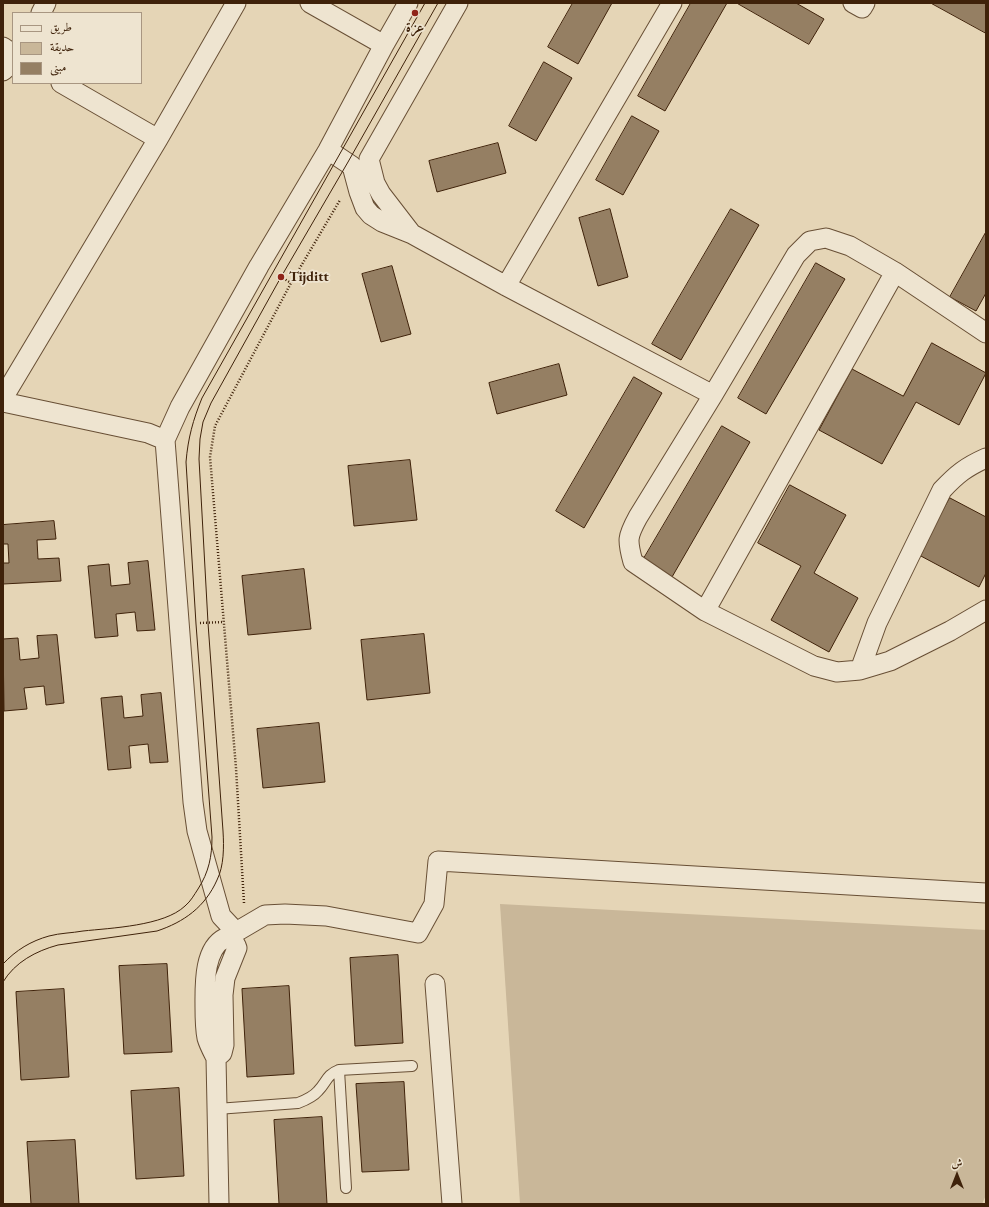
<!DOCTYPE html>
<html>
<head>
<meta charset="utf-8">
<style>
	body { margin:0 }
	#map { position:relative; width:989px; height:1207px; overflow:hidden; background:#e5d5b6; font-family:"EB Garamond",Amiri,serif }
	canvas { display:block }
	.frame { position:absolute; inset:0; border:4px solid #3f220a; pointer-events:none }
	.legend { position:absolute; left:12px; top:12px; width:130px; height:72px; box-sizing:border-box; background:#eee4d0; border:1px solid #a89681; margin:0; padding:5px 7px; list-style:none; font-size:12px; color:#3f220a }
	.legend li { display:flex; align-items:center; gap:8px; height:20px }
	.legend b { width:20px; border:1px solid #a89681 }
	.north { position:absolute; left:937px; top:1155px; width:40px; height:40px; -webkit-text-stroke:3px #eee4d0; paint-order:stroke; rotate:0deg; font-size:11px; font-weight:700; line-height:16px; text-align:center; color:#3f220a }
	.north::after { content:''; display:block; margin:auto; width:14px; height:18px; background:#3f220a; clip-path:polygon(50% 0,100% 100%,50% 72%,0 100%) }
</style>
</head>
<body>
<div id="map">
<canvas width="989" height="1207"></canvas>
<div class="frame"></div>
<ul class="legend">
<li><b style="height:5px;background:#eee4d0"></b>طريق</li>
<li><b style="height:11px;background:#c9b799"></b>حديقة</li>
<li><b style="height:11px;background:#957f63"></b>مبنى</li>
</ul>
<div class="north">ش</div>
</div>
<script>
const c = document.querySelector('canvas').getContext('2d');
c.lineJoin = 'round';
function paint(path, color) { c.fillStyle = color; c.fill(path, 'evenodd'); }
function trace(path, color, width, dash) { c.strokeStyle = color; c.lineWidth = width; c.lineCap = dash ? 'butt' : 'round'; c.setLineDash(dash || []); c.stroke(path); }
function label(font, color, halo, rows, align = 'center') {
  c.font = font + ' "EB Garamond",Amiri,serif'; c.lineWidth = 3.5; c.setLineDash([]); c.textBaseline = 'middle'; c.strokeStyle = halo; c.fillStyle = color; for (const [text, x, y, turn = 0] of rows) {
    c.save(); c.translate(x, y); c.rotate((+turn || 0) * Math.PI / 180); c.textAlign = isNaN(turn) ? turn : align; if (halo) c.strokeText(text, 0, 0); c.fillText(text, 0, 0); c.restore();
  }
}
paint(new Path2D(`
	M500 904 986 930V1195L982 1204H520Z`), '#c9b799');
const building = new Path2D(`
	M573 3H612L578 64 548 47Z
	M691 3H727L665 111 638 96Z
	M737 3H796L824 19 809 44Z
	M931 3H986V33Z
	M544 62 572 78 536 141 509 126Z
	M632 116 659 131 623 195 596 180Z
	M498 143 506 173 437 192 429 161Z
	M610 209 628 277 598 286 579 218Z
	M731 209 759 225 681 360 652 344Z
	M986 232V293L976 311 950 297Z
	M816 263 845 279 766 414 738 398Z
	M392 266 411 334 381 342 362 274Z
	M932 343 986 373 959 425 916 402 882 464 819 430 852 369 903 396Z
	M559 364 567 395 497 414 489 383Z
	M634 377 662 393 584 528 556 511Z
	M722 426 750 442 672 577 643 560Z
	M410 460 417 520 354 526 348 466Z
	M790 485 846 515 814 573 858 598 829 652 771 620 801 566 758 543Z
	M950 498 986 517V573L979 587 919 555Z
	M54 521 56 539 37 540 38 559 59 558 61 581 3 584V563H9L8 544H3V525Z
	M148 561 155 630 137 631 135 612 116 614 118 636 95 638 88 566 109 564 111 586 130 584 128 563Z
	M304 569 311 629 248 635 242 576Z
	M424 634 430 693 367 700 361 640Z
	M57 635 64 703 46 705 44 686 24 688 27 709 4 711 3 639 18 638 20 660 39 658 37 636Z
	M161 693 168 762 150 763 148 744 129 746 131 768 108 770 101 698 122 696 124 718 143 716 141 695Z
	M319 723 325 782 263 788 257 729Z
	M398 955 403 1043 355 1046 350 958Z
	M167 964 172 1052 124 1054 119 966Z
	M289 986 294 1074 247 1077 242 989Z
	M64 989 69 1077 21 1080 16 992Z
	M404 1082 409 1170 362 1172 356 1084Z
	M179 1088 184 1176 136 1179 131 1091Z
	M322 1117 327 1204H279L274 1120Z
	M75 1140 79 1204H31L27 1142Z`);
paint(building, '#957f63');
trace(building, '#3f220a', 1);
const lane = new Path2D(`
	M339 1070 346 1188
	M217 1109 298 1103C306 1100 313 1097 318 1091 327 1082 326 1075 339 1070L412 1066`);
const street = new Path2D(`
	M310 3 384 45
	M853 3 862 8 865 3
	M41 13 46 3
	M3 47 13 54
	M3 71 13 62
	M61 83 158 139
	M328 150 352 166 359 192 365 208 371 215 382 222 412 234 506 286 713 395
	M411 233 381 194 375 183 369 159 458 3
	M506 286 672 3
	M986 333 895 272 850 246 826 238 810 241 796 255 713 395 638 517C627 537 627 540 633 562L705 611 814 666 837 672 860 670 890 661 950 631 986 610
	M3 398 158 139 236 3
	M3 402 148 433 165 440 193 802 197 831 221 916 236 932
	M165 440 180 407 259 266 328 150 384 45 408 3
	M705 611 895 272
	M860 670 877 623 942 490C957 474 966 467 986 458
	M231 939 236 932 265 915 285 914 326 916 418 933 434 904 438 861 986 893
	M435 984 452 1204
	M216 1058 222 1053 224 1045 223 995 225 978 237 948C235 941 231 939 225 938 203 949 205 987 205 1007 205 1017 205 1028 207 1038 209 1045 213 1052 216 1058L219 1204`);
trace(lane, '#684f35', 12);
trace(street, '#684f35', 21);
trace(new Path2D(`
	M278 275 291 283
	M200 623 224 622
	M244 903 236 768 210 457 215 426 291 283 340 200`), '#3f220a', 2.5, [1, 2]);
trace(lane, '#eee4d0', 10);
trace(street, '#eee4d0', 19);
trace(new Path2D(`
	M3 964C16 950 31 941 49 936 60 933 72 933 83 931 111 928 164 926 185 906 191 901 194 895 198 889 209 872 212 856 212 837L196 624 186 462C188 438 193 420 202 398L425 3
	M3 982C15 962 36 951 58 945L157 931C184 922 205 907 217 880 224 866 224 847 223 831L208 623 199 459 200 439 203 422 211 403 281 277 348 162 438 3`), '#3f220a', 1);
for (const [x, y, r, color] of [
	[415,13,4,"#8f2418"],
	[281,277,4,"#8f2418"]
]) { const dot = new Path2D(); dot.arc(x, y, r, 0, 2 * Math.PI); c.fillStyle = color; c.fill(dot); trace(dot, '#eee4d0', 1.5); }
label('bold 14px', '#3f220a', '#eee4d0', [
	["عزة",415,28],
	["Tijditt",289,277,"left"]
]);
</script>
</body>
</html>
